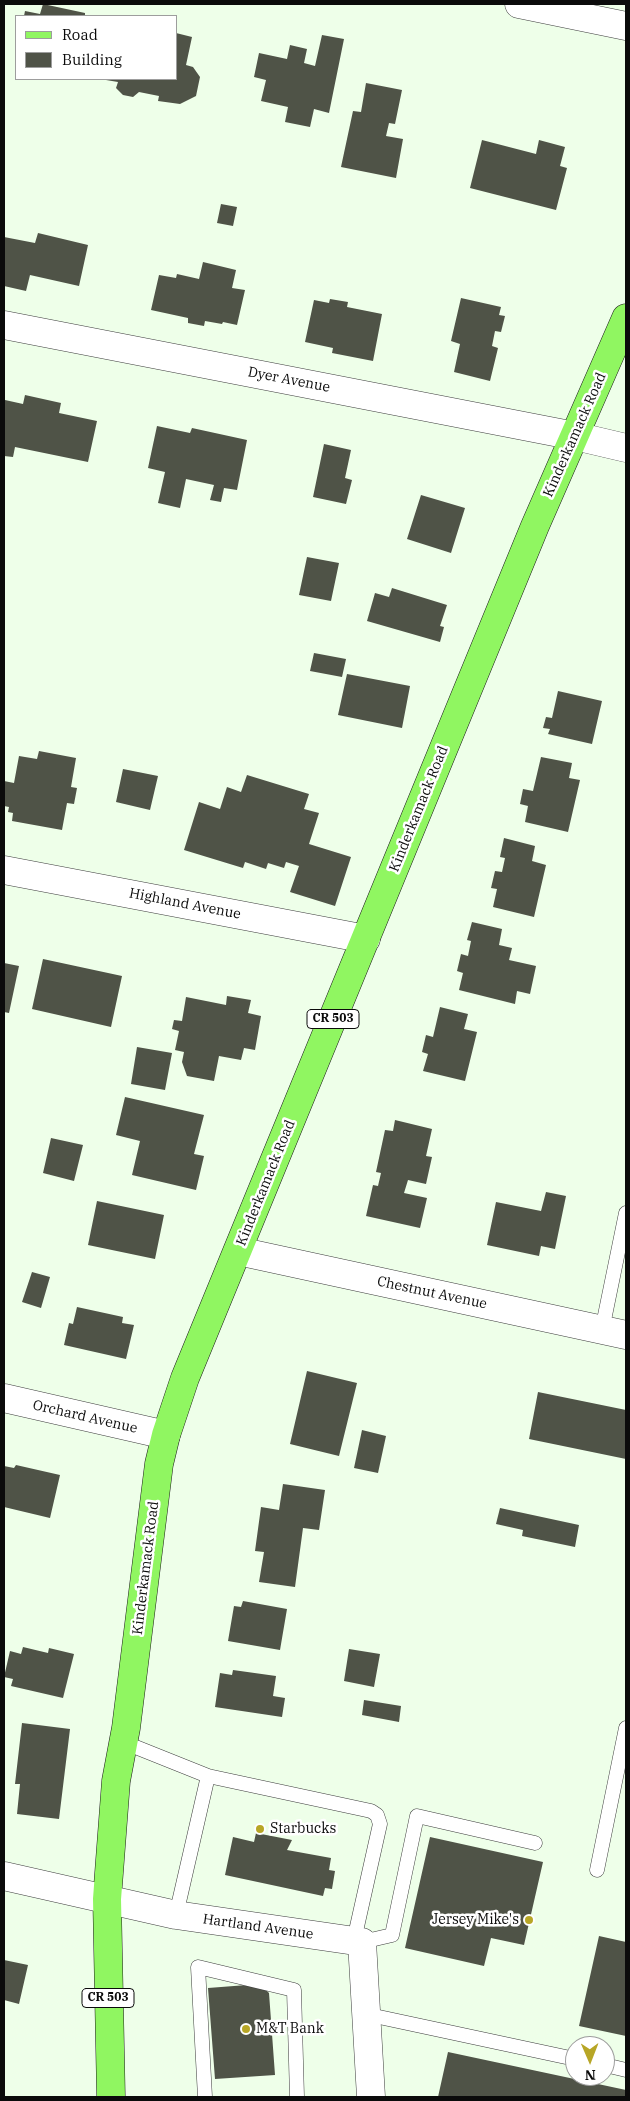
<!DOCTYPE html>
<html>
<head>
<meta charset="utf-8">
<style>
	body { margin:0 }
	#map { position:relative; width:630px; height:2101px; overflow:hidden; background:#eeffe9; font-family:"IBM Plex Serif",serif }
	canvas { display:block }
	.frame { position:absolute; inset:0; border:5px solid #0b0b0b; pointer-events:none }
	.legend { position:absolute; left:15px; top:15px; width:162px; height:65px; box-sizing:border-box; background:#fff; border:1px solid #9d9d9d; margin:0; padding:6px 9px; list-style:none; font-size:15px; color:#0b0b0b }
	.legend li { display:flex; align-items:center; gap:10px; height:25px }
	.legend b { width:25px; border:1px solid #9d9d9d }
	.north { position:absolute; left:565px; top:2036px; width:50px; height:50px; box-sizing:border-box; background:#fff; border:1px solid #9d9d9d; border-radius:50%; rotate:179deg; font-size:14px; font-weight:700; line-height:20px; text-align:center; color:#0b0b0b }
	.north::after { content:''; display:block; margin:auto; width:18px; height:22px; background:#b7a626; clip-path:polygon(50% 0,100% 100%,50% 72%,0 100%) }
</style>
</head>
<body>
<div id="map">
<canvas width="630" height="2101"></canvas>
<div class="frame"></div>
<ul class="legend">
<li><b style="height:6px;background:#90f661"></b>Road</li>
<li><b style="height:14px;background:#4f5347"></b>Building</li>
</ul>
<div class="north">N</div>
</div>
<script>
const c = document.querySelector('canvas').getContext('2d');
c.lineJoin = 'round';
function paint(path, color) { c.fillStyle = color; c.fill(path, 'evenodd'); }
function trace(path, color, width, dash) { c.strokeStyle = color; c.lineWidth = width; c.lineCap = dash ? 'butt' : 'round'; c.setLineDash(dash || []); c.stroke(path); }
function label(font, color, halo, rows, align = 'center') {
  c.font = font + ' "IBM Plex Serif",serif'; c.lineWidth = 5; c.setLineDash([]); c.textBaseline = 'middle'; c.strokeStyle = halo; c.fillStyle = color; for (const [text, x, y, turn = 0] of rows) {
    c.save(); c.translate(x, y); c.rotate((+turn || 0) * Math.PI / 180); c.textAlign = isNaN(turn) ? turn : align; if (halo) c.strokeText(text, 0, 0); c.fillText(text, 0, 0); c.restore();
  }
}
paint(new Path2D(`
	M43 4 85 13V16H24L25 11 40 14Z
	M176 33 192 37 186 65 193 67 200 77 196 96 180 104 158 101 159 96 139 92 133 97 123 95 116 88 118 82 106 80 176 79Z
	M322 35 344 39 329 113 314 109 310 127 285 122 288 107 261 101 266 80 254 77 259 53 287 59 290 45 307 49 304 63 315 66Z
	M366 83 402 90 395 124 389 123 386 136 403 139 396 178 341 167 353 111 361 112Z
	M482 140 536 154 539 140 565 147 560 166 567 168 556 210 470 188Z
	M221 204 237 207 233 226 217 223Z
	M38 233 88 245 79 286 30 275 26 291 4 286V237L35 243Z
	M203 262 236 270 232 288 245 290 237 325 223 322 222 324 205 321 204 326 188 323V318L151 310 159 275 176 278 177 274 199 279Z
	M461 298 501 307 499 315 505 316 501 332 495 331 492 346 498 348 490 381 454 372 460 344 451 341Z
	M330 299 348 302 347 307 382 314 373 361 332 353 333 348 305 342 314 300 329 303Z
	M25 395 61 403 59 413 97 421 88 462 15 447 13 457 4 456 5 400 23 404Z
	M157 426 190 433 192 428 247 440 237 490 224 488 221 502 210 500 214 485 186 479 180 508 158 503 165 472 148 468Z
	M324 444 351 450 345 478 352 480 346 504 313 497Z
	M421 495 465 508 451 553 407 539Z
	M307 557 339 563 331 601 299 595Z
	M392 588 447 605 440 626 444 627 440 642 367 621 375 593 389 597Z
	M314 653 346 659 342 677 310 671Z
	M347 674 410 686 402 728 338 715Z
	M558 691 602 701 592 744 548 734 550 729 543 728 546 717 552 718Z
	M39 751 76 758 71 787 77 788 74 804 67 803 62 830 12 821 13 813 8 812 9 807 4 806V781L14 783 19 756 37 759Z
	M541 757 572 763 569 778 580 780 568 832 525 822 528 806 520 804 523 789 533 791Z
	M123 769 158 776 150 810 116 802Z
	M247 775 309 794 304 809 319 813 309 844 351 857 335 906 290 892 299 866 286 862 284 868 268 863 266 869 245 862 243 868 184 850 199 802 220 809 227 787 241 792Z
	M504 838 535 846 532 861 546 865 534 917 493 907 497 889 491 888 495 871 502 872 505 858 500 857Z
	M472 922 502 929 499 945 512 948 509 960 536 966 530 994 517 991 515 1004 459 990 463 973 457 971 461 954 468 956 471 941 467 940Z
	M43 959 122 976 111 1027 32 1009Z
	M4 963 19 966 9 1013 4 1012Z
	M227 996 251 1000 248 1013 261 1016 255 1050 244 1048 241 1060 219 1056 214 1081 187 1076 182 1062 184 1052 175 1050 179 1031 172 1029 174 1020 182 1021 186 997 226 1005Z
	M440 1007 468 1014 464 1029 477 1032 465 1081 423 1071 428 1054 422 1052 426 1035 433 1037Z
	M137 1047 172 1053 165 1090 131 1084Z
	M125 1097 204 1115 194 1154 204 1156 196 1190 132 1175 140 1141 116 1135Z
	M395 1120 432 1129 426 1156 432 1157 426 1184 408 1180 404 1193 427 1198 420 1228 366 1216 373 1185 378 1186 381 1173 376 1172 385 1130 393 1131Z
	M51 1138 83 1145 74 1181 43 1173Z
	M546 1192 566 1196 555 1249 541 1246 539 1256 487 1245 496 1202 541 1211Z
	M97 1201 164 1215 155 1259 88 1245Z
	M32 1272 50 1277 41 1308 22 1302Z
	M77 1307 123 1317 122 1323 134 1325 126 1359 64 1345 69 1323 73 1324Z
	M307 1371 357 1383 339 1456 290 1444Z
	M538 1392 626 1410V1459L529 1439Z
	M362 1430 386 1436 378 1473 354 1468Z
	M16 1465 60 1475 50 1518 4 1507V1466L14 1468Z
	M283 1484 325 1490 319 1530 303 1528 295 1587 259 1582 264 1552 255 1551 261 1507 279 1510Z
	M500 1508 579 1525 575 1547 522 1536 523 1530 496 1524Z
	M243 1601 287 1609 280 1650 228 1641 234 1606 241 1607Z
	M23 1647 48 1653 49 1648 74 1654 63 1698 11 1686 13 1679 4 1677 10 1651 21 1654Z
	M349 1649 380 1654 374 1687 344 1681Z
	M233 1670 276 1676 273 1696 285 1698 282 1717 215 1707 220 1673 232 1675Z
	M364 1700 401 1706 399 1722 362 1715Z
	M22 1723 70 1729 59 1819 17 1814 20 1784H15Z
	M256 1833 292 1840 287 1850 331 1858 329 1870 335 1871 332 1889 325 1888 323 1896 225 1875 233 1837 254 1842Z
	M430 1837 543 1862 524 1945 491 1938 484 1966 405 1948Z
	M599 1936 626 1942V2036L579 2026Z
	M4 1960 28 1965 19 2004 4 2000Z
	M260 1984 269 1993 275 2075 215 2079 208 1988Z
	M448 2052 626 2090V2097H438Z`), '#4f5347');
const lane = new Path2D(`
	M602 1330 626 1213
	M123 1742 208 1776 371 1811 377 1815 380 1824 354 1940
	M597 1870 626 1728
	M176 1915 208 1776
	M362 1942 392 1935 417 1816 535 1843
	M365 2014 575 2059
	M605 2065 626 2070
	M205 2097 198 1967 294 1990 297 2097`);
const street = new Path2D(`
	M519 4 626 26
	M4 325 575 436 626 448
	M4 870 366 939
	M238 1251 626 1335
	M4 1398 166 1435
	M4 1876 176 1915 362 1942 371 2097`);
const primary = new Path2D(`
	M111 2097 107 1899 116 1781 126 1728 159 1464 166 1435 185 1378 535 526 626 318`);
trace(lane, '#3e3e3e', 15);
trace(street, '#3e3e3e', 29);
trace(primary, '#1c1c1c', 29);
trace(lane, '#fff', 14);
trace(street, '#fff', 28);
trace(primary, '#90f661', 28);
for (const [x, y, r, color] of [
	[260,1829,5,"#b7a626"],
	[529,1920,5,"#b7a626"],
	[246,2029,5,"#b7a626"]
]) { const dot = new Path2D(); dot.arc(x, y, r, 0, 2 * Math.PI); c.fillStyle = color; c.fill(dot); trace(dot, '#fff', 2); }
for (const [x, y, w] of [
	[333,1019,52],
	[108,1998,52]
]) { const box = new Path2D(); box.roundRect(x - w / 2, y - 9.5, w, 19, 4); c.fillStyle = '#fff'; c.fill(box); trace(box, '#0b0b0b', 1); }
label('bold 12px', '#0b0b0b', null, [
	["CR 503",333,1019],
	["CR 503",108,1998]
]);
label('14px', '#0b0b0b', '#fff', [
	["Dyer Avenue",289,380,11],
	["Kinderkamack Road",575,435,-66],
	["Kinderkamack Road",419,809,-68],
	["Highland Avenue",185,904,11],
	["Kinderkamack Road",266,1183,-68],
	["Chestnut Avenue",432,1293,12],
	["Orchard Avenue",85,1417,13],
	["Kinderkamack Road",146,1568,-83],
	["Hartland Avenue",258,1927,8]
]);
label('14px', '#0b0b0b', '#fff', [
	["Starbucks",270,1829],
	["Jersey Mike's",519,1920,"right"],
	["M&T Bank",256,2029]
], 'left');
</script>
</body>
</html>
